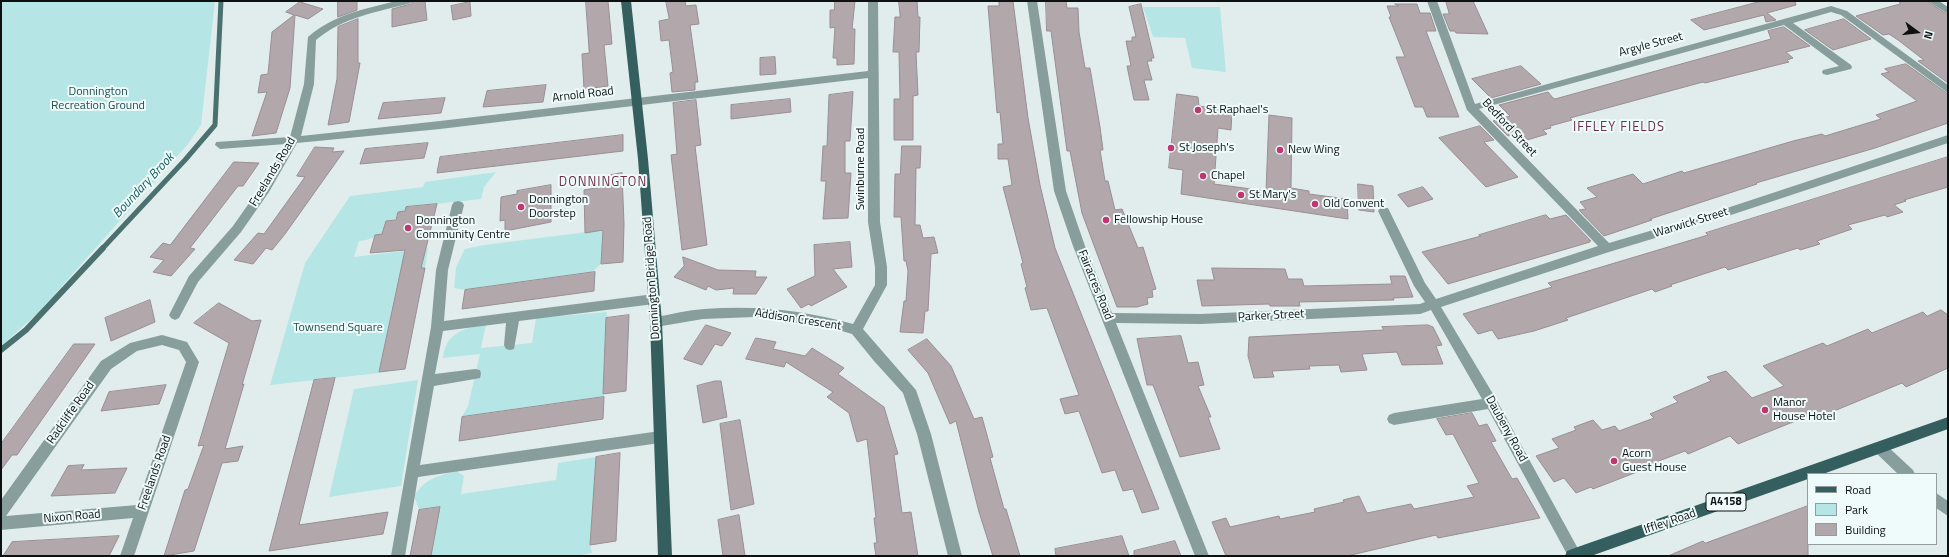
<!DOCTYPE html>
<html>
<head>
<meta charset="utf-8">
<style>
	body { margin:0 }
	#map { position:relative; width:1949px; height:557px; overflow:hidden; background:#e1eded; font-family:"Titillium Web",sans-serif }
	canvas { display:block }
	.frame { position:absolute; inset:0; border:2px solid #0d1111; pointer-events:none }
	.legend { position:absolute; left:1807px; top:473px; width:130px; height:72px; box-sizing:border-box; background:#eefbfa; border:1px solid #949d9d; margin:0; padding:5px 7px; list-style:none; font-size:12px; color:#0d1111 }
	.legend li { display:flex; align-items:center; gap:8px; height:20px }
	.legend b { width:20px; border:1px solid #949d9d }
	.north { position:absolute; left:1897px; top:12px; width:40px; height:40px; -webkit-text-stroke:3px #eefbfa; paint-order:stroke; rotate:105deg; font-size:11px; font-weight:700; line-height:16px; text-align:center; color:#0d1111 }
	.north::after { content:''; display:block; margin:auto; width:14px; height:18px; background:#0d1111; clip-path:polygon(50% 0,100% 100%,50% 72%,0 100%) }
</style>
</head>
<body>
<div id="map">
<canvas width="1949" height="557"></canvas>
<div class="frame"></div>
<ul class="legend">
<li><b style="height:5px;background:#355f5e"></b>Road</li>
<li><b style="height:11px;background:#b5e6e5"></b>Park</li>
<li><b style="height:11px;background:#b2a7aa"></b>Building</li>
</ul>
<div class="north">N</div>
</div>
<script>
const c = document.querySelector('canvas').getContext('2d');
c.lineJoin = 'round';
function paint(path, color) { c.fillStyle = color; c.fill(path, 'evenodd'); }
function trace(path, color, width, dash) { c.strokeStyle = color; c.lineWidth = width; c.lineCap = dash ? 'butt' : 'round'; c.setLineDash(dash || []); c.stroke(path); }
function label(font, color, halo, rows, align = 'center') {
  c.font = font + ' "Titillium Web",sans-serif'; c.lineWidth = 4; c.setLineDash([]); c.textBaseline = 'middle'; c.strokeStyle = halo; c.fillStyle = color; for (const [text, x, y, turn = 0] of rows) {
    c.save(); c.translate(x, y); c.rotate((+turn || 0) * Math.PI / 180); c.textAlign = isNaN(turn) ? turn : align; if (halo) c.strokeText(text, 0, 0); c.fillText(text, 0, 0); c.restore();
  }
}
paint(new Path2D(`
	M1 1H215L201 125 188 144 38 313 1 346Z
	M1143 7H1220L1226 72 1192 68 1185 38 1153 37Z
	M496 172 484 187 481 199 407 207 405 211 398 212C393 231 377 239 359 241L354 257 428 248 425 268 400 271 379 373 270 385 305 263 350 196 423 187 425 182Z
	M603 230 601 264 591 273 465 290 454 288 456 267 465 249 484 245Z
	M607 312 603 394 604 397 462 417 468 406 480 354 443 358C446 332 463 329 486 324L481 348 532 343 536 318Z
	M418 380 401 486 329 497 354 389Z
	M596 457 590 545 592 553 576 556H431L439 507 419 510 414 496C426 478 437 476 457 471L464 476 461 494 556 480 558 463Z`), '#b5e6e5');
trace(new Path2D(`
	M102 249 185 160 215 125 221 1`), '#4a706f', 5);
trace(new Path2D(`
	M1 350 26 330 103 248`), '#4a706f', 6);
const building = new Path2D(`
	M338 1H357V10L338 17Z
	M414 1H425L427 20 392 27V9L411 4Z
	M586 1H608L612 44 604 45 608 86 584 89 582 54 589 53Z
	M666 1H685L686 6 696 5 699 24 690 25 698 82H695V90L672 92 670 73 673 72 669 40 661 41 659 21 669 19Z
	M835 1H855L852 29H855L854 64 837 65V58H833L835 27 830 28V10H834Z
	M899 1H917L918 17H920L919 52H916L918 95 913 96V140H894V99H900L899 52H893L895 17H900Z
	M999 1H1013L1028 118 1040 185 1055 248 1159 509 1142 513 1133 489 1123 491 1115 470 1102 473 1079 411 1065 414 1060 399 1079 395 1047 308 1031 310 1025 288 1027 287 1021 264 1023 263 1003 187 1012 185 1008 159H998V144H1003L1000 112 997 113 988 6H999Z
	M1046 1H1066L1067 8H1078L1079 32 1085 68H1090L1100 127 1103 150H1100L1105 181H1108L1115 210 1122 209 1138 248 1143 247 1156 289 1152 290 1153 297 1147 298 1148 304 1137 307H1117L1089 232 1082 213 1070 151H1067L1051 31H1047Z
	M1446 1H1473L1488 34 1456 33 1455 31H1450L1443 14H1449Z
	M1762 1H1795L1796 5 1767 13 1776 20 1766 22 1764 15 1704 30 1691 20Z
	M1899 1H1927L1948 15V83L1918 61 1924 60 1898 40 1889 34 1883 35 1856 16 1900 4Z
	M300 2 323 9 308 19 295 15 290 88 276 133 252 136 267 92 258 93 261 75 268 74 272 32 294 15 286 12Z
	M470 2 471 16 453 20 451 6Z
	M1141 4 1154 58H1151L1152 61H1147L1152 80H1144L1149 100H1134L1127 66H1131L1126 41H1132V37H1136L1129 7Z
	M1395 4H1417L1420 13H1430L1436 31H1426L1459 117H1427L1423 107H1415L1396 57H1405L1389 17H1391L1387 6H1398Z
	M358 19V63H360L349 122 328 125 337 79 338 27Z
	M1844 19 1871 39 1833 50 1805 30Z
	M1784 27 1810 46 1786 52 1793 58 1787 60 1789 62 1705 83 1703 82 1570 118 1572 120 1550 126 1551 128 1543 130 1547 134 1527 140 1520 133 1508 136 1493 121 1510 116 1499 105 1548 92 1553 98 1555 99 1771 39 1768 31Z
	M775 57 776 74 760 75V58Z
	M1906 64 1948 94V123L1875 148 1756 183 1757 184 1650 219 1652 220 1604 236 1579 210 1586 209 1580 202 1597 197 1587 188 1633 174 1643 184 1682 171 1684 173 1793 141 1822 134 1825 136 1881 119 1876 115 1917 101 1881 74 1889 72 1885 69Z
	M1521 66 1541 84 1491 98 1472 79Z
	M546 85 543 102 483 107 487 91Z
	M853 92 850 141H845V173H851L848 218 823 219 826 181H821L823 146H827L829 95Z
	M1177 94 1198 97 1199 106 1232 111 1231 130 1218 128 1214 184 1266 191 1269 115 1292 118 1291 188 1309 191V194L1347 199 1348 219 1181 194 1183 170 1169 168Z
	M445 98 441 113 378 119 383 103Z
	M790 99 791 112 731 119V105Z
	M696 100 701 145 695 146 707 245 682 250 671 155 677 154 673 103Z
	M1480 126 1494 140 1484 142 1518 177 1486 187 1439 138Z
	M623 135V151L437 173 440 157Z
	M428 143 424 158 360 164 365 149Z
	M902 146H921L920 168H916L915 225H920L923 238 934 237 938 253 931 254 928 311H925L923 333 900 332 904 301H906L908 271 906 261H904L901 217H894L895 174H900Z
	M315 147 334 148 332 152 344 151 285 234 272 250 266 248 253 264 234 260 258 233 264 234 305 177 297 176Z
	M1948 157V187L1904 200 1906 201 1894 205 1903 212 1887 217 1885 215 1848 225 1852 229 1817 241 1820 244 1800 250 1798 248 1728 270 1725 267 1670 285 1672 286 1655 292 1652 289 1566 318 1568 320 1534 331 1498 339 1492 330 1478 334 1463 314 1552 287 1548 283 1708 235 1706 233Z
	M234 162 259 163 243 186H238L190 248 195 249 171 276 153 272 164 260 150 257 163 243 170 245Z
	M622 173 624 224 623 262 601 264 603 230 585 233 584 190 601 187V177Z
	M1358 184 1373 186 1374 212 1359 210Z
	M551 185V222L505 231V220L500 221 501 197 517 194V191Z
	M1423 187 1433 199 1408 207 1398 195Z
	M437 204 421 268H425L405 369 379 372 405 250 370 253 375 235 382 234 386 221 396 220 398 212 405 211 406 207Z
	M1546 215 1550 219 1566 215 1591 241H1589L1590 242 1448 284 1422 252 1481 236 1479 235Z
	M850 242 852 267 833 269 847 287 811 306 809 304 801 308 787 289 815 276 814 245Z
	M683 257 718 270 756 271 755 277H767L756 294H733L734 288 716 290 708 286 706 290 674 277 684 266Z
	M1212 268 1285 269 1288 279H1302L1304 286 1392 284 1390 276H1405L1413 297 1393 298 1394 300 1299 302 1300 306H1270L1269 304 1202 306 1197 280H1214Z
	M595 272 594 291 462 309 465 290Z
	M150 300 155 322 111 341 105 318Z
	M219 303 252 321 261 320 242 385 244 384 225 449 243 446 238 461 222 463 194 551 164 556 185 490 188 489 204 445 198 446 229 343 194 323Z
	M1941 310 1948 315V368L1906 387 1902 383 1817 418 1813 414 1738 444 1730 436 1688 454 1685 451 1635 470 1637 472 1593 489 1591 487 1576 493 1564 478 1554 482 1536 456 1559 448 1552 439 1576 430 1574 427 1593 420 1602 430 1615 426 1619 431 1654 418 1650 414 1678 402 1673 397 1711 381 1707 377 1726 371 1752 398 1784 386 1763 366 1823 343 1827 346 1868 329 1872 333 1923 312 1927 316Z
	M629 315 626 391 603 394 606 318Z
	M706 325 731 333 722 346 715 344 702 365 684 359Z
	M1428 325 1433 327 1442 345 1436 346 1443 364 1402 365 1397 352 1362 354 1367 370 1341 372 1339 365 1309 366 1310 369 1272 371 1274 377 1254 378 1248 356 1249 337 1384 330 1382 327Z
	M1181 336 1188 363 1198 362 1204 385 1198 386 1211 417H1208L1220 449 1180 457 1153 385H1147L1137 339Z
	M756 338 776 342 773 349 805 356 812 348 844 368 838 374 884 407 898 454 894 455 902 513 911 512 918 556H876L874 543H877L874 518H876L867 439 857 442 849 413 827 397 833 392 786 362 784 367 746 359Z
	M927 339 951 366 974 419 982 417 993 457 990 458 1004 509H1006L1020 556H993L979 512 956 421 950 424 928 373 908 350Z
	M74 344H95L17 455H12L1 470V444Z
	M335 378 299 525 388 512 383 534 269 551 314 380Z
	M715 381H721L727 417 703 423 697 386Z
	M166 385 159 404 101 411 109 392Z
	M604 397 603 419 459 441 462 417Z
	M1472 413 1479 426 1487 424 1496 441 1491 442 1512 479 1517 478 1540 518 1438 538 1436 535 1347 556H1226L1212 522 1226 518 1230 527 1279 516 1280 519 1315 512 1314 509 1344 502 1343 500 1359 496 1367 513 1411 504 1414 509 1474 497 1467 486 1479 483 1453 434 1446 435 1437 419Z
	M740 420 754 504 731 510 720 424Z
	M620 453 616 541 590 545 596 457Z
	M84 465 81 470 127 468 115 493 51 496 68 466Z
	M1808 506V556H1668L1703 541 1705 543Z
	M440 507 431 556H410L419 510Z
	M739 515 745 556H723L718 520Z
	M119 536 109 556H3L12 542Z
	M1122 536 1129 556H1056L1055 549Z
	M1175 541 1181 556H1134V551Z`);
paint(building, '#b2a7aa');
trace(building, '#998e91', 1);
paint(new Path2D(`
	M396 1H413L411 3C378 12 343 17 316 40L314 84 301 136 440 121 868 71V1H878L880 222 887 267V285L863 329 916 390 931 434 962 556H948L917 434 903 393 874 361 852 334 832 328 755 317 703 319 656 327 652 326 650 322 652 318 656 317C672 314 688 310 704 309 754 305 805 310 853 324L875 285V267L868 222V78L440 129 297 143 269 192 241 232 198 282 179 318 175 320 171 318 169 315 189 276 233 226 261 186 286 144 220 149 215 145 216 142 290 137 304 84 308 37C333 15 364 9 396 1Z
	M1027 1H1037L1066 191 1085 246 1112 313 1201 314 1420 304 1425 302 1414 286 1378 211 1380 208H1388L1425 283 1436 299 1598 246 1467 110 1427 1H1437L1475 104 1831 6 1847 11 1948 85V93L1841 15 1831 12 1793 23 1851 65 1852 67 1851 69 1827 75 1823 74 1822 72 1823 70 1839 66 1784 25 1479 109 1609 243 1721 210 1948 135V143L1728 216 1609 252 1441 307 1496 399 1582 556H1568L1488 409 1394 425 1389 423 1387 419 1389 415 1394 413 1482 399 1431 310 1420 314 1201 324 1116 323 1209 556H1195L1073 246 1054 191Z
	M1928 1H1939L1948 7V14Z
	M458 201 462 202 464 205 448 270 444 321 654 294 658 296 660 299 658 302 654 304 519 321 514 349 510 350 506 349 504 345 506 323 443 331 435 374 475 369 480 370 481 374 480 378 475 379 434 386 420 465 660 431 665 433 667 437 665 441 660 443 418 477 405 556H391L431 327 436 270 452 205 454 202Z
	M162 335 187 342 199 362 134 556H120L133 518 1 530V500L101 361 130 343ZM162 345 179 350 186 362 137 505 6 516 111 369 137 351Z
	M1880 442 1885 444 1913 470 1915 474H1898L1875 452 1873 448 1875 444Z
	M1936 493 1948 501V516L1936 508Z`), '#889e9d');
paint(new Path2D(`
	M621 1H631L648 159 662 322 672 556H658L650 322 638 159Z
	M1948 417V429L1823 474H1808V479L1591 556H1565L1567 551 1572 549Z`), '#355f5e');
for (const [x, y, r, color] of [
	[1198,110,4,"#bf3671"],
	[1171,148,4,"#bf3671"],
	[1280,150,4,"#bf3671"],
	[1203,176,4,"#bf3671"],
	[1241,195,4,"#bf3671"],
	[1315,204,4,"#bf3671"],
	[521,207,4,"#bf3671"],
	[1106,220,4,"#bf3671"],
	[408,228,4,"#bf3671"],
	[1765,410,4,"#bf3671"],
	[1614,461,4,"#bf3671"]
]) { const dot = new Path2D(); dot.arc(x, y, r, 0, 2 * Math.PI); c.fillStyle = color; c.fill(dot); trace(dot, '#eefbfa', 1.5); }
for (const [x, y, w] of [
	[1726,502,40]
]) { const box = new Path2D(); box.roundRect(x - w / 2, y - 9, w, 18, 3); c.fillStyle = '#eefbfa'; c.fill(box); trace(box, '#0d1111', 1); }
label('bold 11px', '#0d1111', null, [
	["A4158",1726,502]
]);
label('12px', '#0d1111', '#eefbfa', [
	["Argyle Street",1651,45,-15],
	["Arnold Road",583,95,-7],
	["Bedford Street",1509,128,47],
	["Swinburne Road",861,169,-90],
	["Freelands Road",273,172,-59],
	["Warwick Street",1691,223,-17],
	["Donnington Bridge Road",652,278,-94],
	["Fairacres Road",1095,285,68],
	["Parker Street",1271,316,-3],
	["Addison Crescent",798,320,9],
	["Radcliffe Road",71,413,-55],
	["Daubeny Road",1506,429,61],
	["Freelands Road",155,473,-71],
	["Nixon Road",72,517,-5],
	["Iffley Road",1670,522,-19]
]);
label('12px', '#1f4e4e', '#eefbfa', [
	["Donnington",98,92],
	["Recreation Ground",98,106],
	["Townsend Square",338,328]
]);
label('12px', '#0d1111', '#eefbfa', [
	["St Raphael's",1206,110],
	["St Joseph's",1179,148],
	["New Wing",1288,150],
	["Chapel",1211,176],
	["St Mary's",1249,195],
	["Donnington",529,200],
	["Doorstep",529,214],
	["Old Convent",1323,204],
	["Fellowship House",1114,220],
	["Donnington",416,221],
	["Community Centre",416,235],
	["Manor",1773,403],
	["House Hotel",1773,417],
	["Acorn",1622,454],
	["Guest House",1622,468]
], 'left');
c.letterSpacing = '1px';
label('13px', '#722e48', '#eefbfa', [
	["IFFLEY FIELDS",1619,128],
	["DONNINGTON",603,183]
]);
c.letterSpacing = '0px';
label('italic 13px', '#175f5f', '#eefbfa', [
	["Boundary Brook",144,186,-47]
]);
</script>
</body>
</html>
